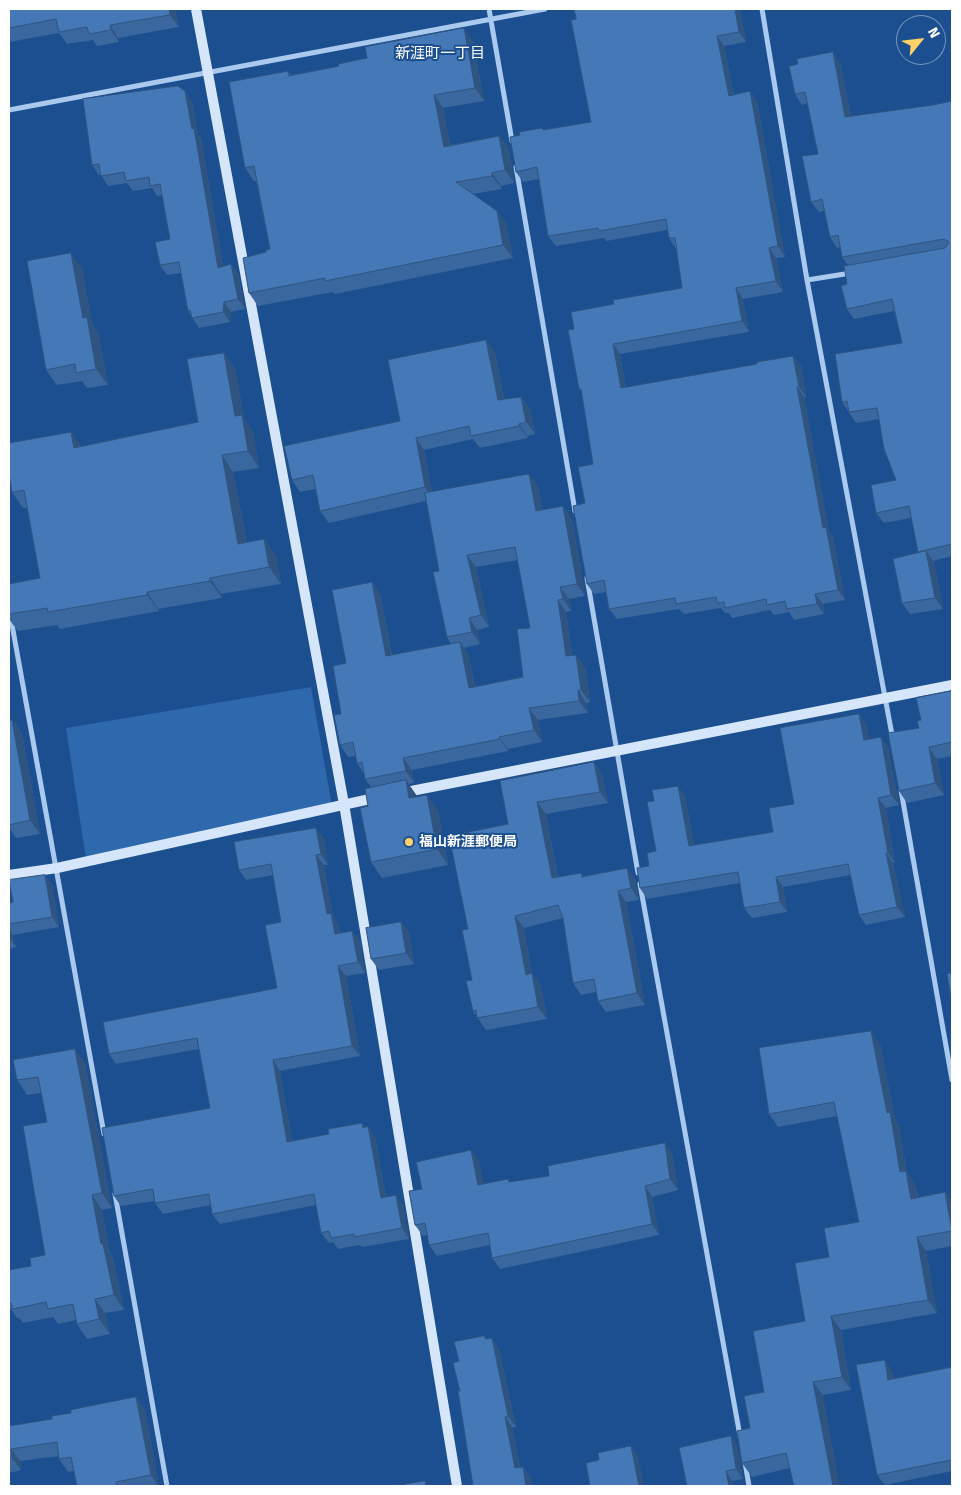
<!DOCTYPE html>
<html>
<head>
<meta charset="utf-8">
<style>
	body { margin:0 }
	#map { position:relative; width:961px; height:1495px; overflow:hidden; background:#1b4f8f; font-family:"Fira Sans",sans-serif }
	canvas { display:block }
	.frame { position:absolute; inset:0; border:10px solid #fff; pointer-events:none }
	.north { position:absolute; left:896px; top:15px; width:50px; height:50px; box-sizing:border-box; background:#1b4f8f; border:1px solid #7695bc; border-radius:50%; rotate:61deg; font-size:14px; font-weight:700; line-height:20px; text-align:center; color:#fff }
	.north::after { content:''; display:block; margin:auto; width:18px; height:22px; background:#ffd166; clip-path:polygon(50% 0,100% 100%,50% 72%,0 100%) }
</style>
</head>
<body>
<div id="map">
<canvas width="961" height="1495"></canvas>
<div class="frame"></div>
<div class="north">N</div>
</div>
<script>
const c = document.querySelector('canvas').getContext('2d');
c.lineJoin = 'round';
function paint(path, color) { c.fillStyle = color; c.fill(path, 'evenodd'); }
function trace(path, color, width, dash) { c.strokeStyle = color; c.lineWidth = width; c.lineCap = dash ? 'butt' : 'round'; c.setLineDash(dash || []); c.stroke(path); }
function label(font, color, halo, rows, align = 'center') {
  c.font = font + ' "Fira Sans","Noto Sans JP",sans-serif'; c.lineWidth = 4; c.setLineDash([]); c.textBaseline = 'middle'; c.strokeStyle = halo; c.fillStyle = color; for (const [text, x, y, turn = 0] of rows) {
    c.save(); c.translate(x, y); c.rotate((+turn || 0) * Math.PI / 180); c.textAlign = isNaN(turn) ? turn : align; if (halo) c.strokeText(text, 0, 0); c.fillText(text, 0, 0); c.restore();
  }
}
paint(new Path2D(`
	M311 687 332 806 327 814 89 860 85 853 66 728Z`), '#2e69ad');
trace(new Path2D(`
	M489 9 512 141
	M762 9 807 280 893 740
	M9 110 545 9
	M516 167 575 511
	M807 280 851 273
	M587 578 638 873
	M9 608 104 1134
	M901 790 952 1080
	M640 884 740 1436
	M115 1194 167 1486
	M745 1462 749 1486`), '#a9c9ee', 5);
trace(new Path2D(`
	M196 9 344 804 457 1486
	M401 793 952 685
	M9 875 57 868 379 797`), '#d6e6fa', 10);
paint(new Path2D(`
	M9 9H175L179 27 118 38 119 42 97 46 93 40 67 44 59 33 9 42Z
	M740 9 746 42 724 46 734 95 750 91 757 101 785 257 776 258 783 292 743 299 749 332 620 354 626 388 757 364 793 356 801 366 806 397H804L829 532 833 537 845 600 823 604 824 614 794 620 789 612 774 615 770 610 732 618 729 613H725L721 608 684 614 679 609 617 619 609 609 606 592 594 594 587 584 585 503 593 464 582 393 579 389 574 329 614 304 682 288 676 249 669 238 667 230 606 241 604 238 556 246 548 236 539 179 523 182 516 172 520 135 542 128 544 130 591 122 576 19Z
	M473 41 484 101 443 108 450 145 499 136 509 149 514 183 501 186 502 189 473 194 497 211 506 224 513 258 335 294 333 292 258 306 249 293 266 252 270 249 256 181H254L245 168 288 71 291 75Z
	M840 63 851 116 933 105 952 101V556L933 561 934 562 943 609 910 614 902 603 919 553 911 518 884 523 876 513 896 480 879 419 856 423 842 402 902 343 894 311 854 319 847 309 848 265 842 257 840 247 837 248 830 237 824 211 819 212 811 202 818 154 807 103 802 105 795 94 798 64Z
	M192 101 198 135 201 138 223 266 238 274 245 309 231 312 230 322 199 328 188 311 181 273 167 275 160 265 170 239 162 195 157 196 152 188 133 191 127 183 108 186 101 175H99L92 165Z
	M82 268 92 324 98 333 108 385 87 388 82 381 57 385 46 370Z
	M486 340 495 352 504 399 521 397 530 409 535 434 527 436 528 438 480 448 473 439 424 450 432 492 538 486 542 510 572 518 585 596 569 599 571 611 566 612 572 655 585 667 590 702 586 703 588 713 538 720 542 742 508 749V751L412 770 414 783 408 784 417 797 427 795 438 811 448 865 382 878 371 862 368 806 371 787 365 779 364 774 357 763 355 756 348 757 340 745 341 714 346 663 372 582 380 594 392 655 451 644 447 637 439 571 426 501 329 523 320 511 315 489 300 492 292 480 400 421ZM518 560 530 628 523 677 475 687 468 654 464 648 480 644 477 630 489 627 476 567Z
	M224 353 235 369 244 418 253 432 259 468 233 472 247 543 264 539 276 556 281 584 221 594 222 598 158 609 159 611 60 629 57 625 18 631 9 619V584L40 578 27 508H23L12 492 82 446 198 422Z
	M952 691V756L937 759 944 795 907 803 899 791 921 720Z
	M12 720 22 733 40 834 16 838 9 827V721Z
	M866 724 869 739 888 747 899 805 886 808 895 863H893L905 917 866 925 859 915 851 875 783 887 787 912 752 918 744 908 740 883 647 899 640 888 656 851 654 801 685 796 694 845 773 832 794 804Z
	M602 774 608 803 546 814 558 877 581 873 583 876 627 868 635 880 639 900 626 902 645 1005 606 1012 598 1001 596 992 581 995 573 983 563 918 524 928 532 974 541 985 547 1019 486 1030 473 1011 472 980 468 929 508 824 500 781Z
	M324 838 328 865H324L333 916 338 924 340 933 352 931 360 941 365 973 346 976 360 1056 280 1071 292 1141 329 1134 362 1123 365 1127 375 1137 386 1197 403 1205 409 1239 362 1247 360 1245 338 1249 333 1242 329 1243 321 1233 316 1205 220 1224 212 1214 211 1205 163 1214 155 1203V1201L121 1206 114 1196 210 1108 199 1049 116 1064 109 1054 277 988 281 922 273 875 246 880 239 870Z
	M45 875 52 885 59 927 13 935 16 947 9 949V903L13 902Z
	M401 922 409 933 414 964 379 970 371 959Z
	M880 1044 895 1119 899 1126 907 1173 915 1184 918 1197 945 1192 952 1202V1246L926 1251 937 1313 841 1330 851 1390 823 1395 790 1468 752 1477 742 1463 750 1428 764 1392 805 1321 829 1257 859 1222 837 1116 778 1127 769 1114Z
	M85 1063 112 1208 102 1210 110 1254 113 1258 124 1310 105 1313 110 1334 87 1339 77 1324 76 1320 58 1324 53 1317 23 1323 19 1318H17L9 1306V1270L31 1266 45 1255 47 1122 41 1093 27 1095 17 1080Z
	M665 1143 672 1154 678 1190 652 1197 659 1235 500 1269 492 1258 490 1245 437 1256 429 1245 427 1235 423 1236 415 1225 422 1189 479 1161 483 1184 508 1179 510 1182 549 1176Z
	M492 1338 499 1349 516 1427H512L520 1467H523L530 1477 532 1486 460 1391 459 1361 486 1339Z
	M952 1367V1471L885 1485 877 1475 892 1371 894 1379Z
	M136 1397 145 1410 159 1486H77L74 1471 68 1472 59 1459V1456L20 1461 21 1470 9 1473V1425V1426L52 1419 71 1413Z
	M731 1436 737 1446 743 1479 732 1481 733 1486H687Z`), '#3a679d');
paint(new Path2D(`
	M169 9H175L179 27 170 15Z
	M735 9H740L746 42 739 32Z
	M110 25 118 38 119 42 111 30Z
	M464 28 473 41 484 101 475 88Z
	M717 36 724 46 736 106 729 96Z
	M833 52 840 63 853 127 845 117Z
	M185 91 192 101 198 135 201 138 225 278 218 268Z
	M750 91 757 101 785 257 778 246Z
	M434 95 443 108 453 160 444 147Z
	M499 136 509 149 514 183 505 170Z
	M492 173 501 186 502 189 492 176Z
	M497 211 506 224 513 258 503 245Z
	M769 248 776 258 783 292 776 281Z
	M71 253 82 268 92 324 98 333 108 385 96 369 83 318Z
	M231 264 238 274 245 309 238 299Z
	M736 288 743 299 749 332 742 321Z
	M224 302 231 312 230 322 223 312Z
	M486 340 495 352 506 412 498 400Z
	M613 344 620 354 628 399 621 388Z
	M224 353 235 369 244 418 253 432 259 468 248 451 235 416Z
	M793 356 801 366 806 397 799 387Z
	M797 387 804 397 829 532 833 537 845 600 838 590 823 528Z
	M521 397 530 409 535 434 526 422Z
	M519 424 527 436 528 438 519 426Z
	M71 432 83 448H74Z
	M416 438 424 450 433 499 425 487Z
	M222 455 233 472 250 561 238 544Z
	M529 474 538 486 544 523 536 511Z
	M563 506 572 518 585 596 577 584Z
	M264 539 276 556 281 584 269 567Z
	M926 551 934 562 943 609 935 598Z
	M467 555 476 567 489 627 481 615Z
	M210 578 221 594 222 598 210 581Z
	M372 582 380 594 394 668 386 656Z
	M560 587 569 599 571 611 563 599Z
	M147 592 158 609 159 611 147 595Z
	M815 594 823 604 824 614 817 604Z
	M558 600 566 612 574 668 566 656Z
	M469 618 477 630 480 644 472 632Z
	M460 642 468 654 477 700 469 688Z
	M576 655 585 667 590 702 581 690Z
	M578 690 586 703 588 713 579 701Z
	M529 708 538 720 542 742 534 730Z
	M859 714 866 724 872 750 864 740Z
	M12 720 22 733 40 834 30 820Z
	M499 737 508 749V751L500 739Z
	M881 737 888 747 899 805 891 795Z
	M929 747 937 759 944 795 935 783Z
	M403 758 412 770 414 783 406 771Z
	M594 762 602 774 608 803 600 792Z
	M406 780 417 796 421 814 409 798Z
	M678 786 685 796 696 856 689 846Z
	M427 795 438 811 448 865 437 849Z
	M878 798 886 808 895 863 888 853Z
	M537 802 546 814 560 890 552 878Z
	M316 828 324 838 328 865 321 854Z
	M886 853 893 863 905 917 897 907Z
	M316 855 324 865 333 916 338 924 342 945 335 934 327 914Z
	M627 868 635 880 639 900 631 888Z
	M45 875 52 885 59 927 52 917Z
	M776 877 783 887 787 912 780 902Z
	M618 891 626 902 645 1005 637 993Z
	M515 916 524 928 534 987 526 975Z
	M401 922 409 933 414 964 406 953Z
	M9 928 13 935 16 947 9 937Z
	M352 931 360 941 365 973 358 962Z
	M338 966 346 976 360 1056 352 1046Z
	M532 973 541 985 547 1019 538 1007Z
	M871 1031 880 1044 895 1119 899 1126 907 1173 915 1184 920 1212 911 1199 900 1172 887 1113Z
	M75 1049 85 1063 112 1208 102 1193Z
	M273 1060 280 1071 294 1153 287 1142Z
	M362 1123 369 1133 368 1126 375 1137 388 1208 381 1198Z
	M665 1143 672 1154 678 1190 670 1179Z
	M471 1150 479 1161 486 1196 478 1185Z
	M645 1186 652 1197 659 1235 652 1224Z
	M945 1192 952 1202V1231Z
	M92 1195 102 1210 110 1254 113 1258 124 1310 114 1295 101 1244Z
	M396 1195 403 1205 409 1239 402 1228Z
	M917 1237 926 1251 937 1313 928 1300Z
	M95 1299 105 1313 110 1334 99 1319Z
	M831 1316 841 1330 851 1390 842 1377Z
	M492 1338 499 1349 516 1427 508 1416Z
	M885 1360 892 1371 896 1390 888 1380Z
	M813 1382 823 1395 840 1486H833Z
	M136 1397 145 1410 159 1486H158L151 1475Z
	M505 1417 512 1427 522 1479 515 1468Z
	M731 1436 737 1446 743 1479 736 1469Z
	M631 1446 638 1456 644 1486H639Z
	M11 1449 20 1461 21 1470 12 1458Z
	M523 1467 530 1477 532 1486H526Z
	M726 1471 732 1481 733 1486H729Z`), '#305480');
const building = new Path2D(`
	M9 9H169L170 15 110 25 111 30 89 34 87 27 59 32 56 19 9 28Z
	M574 9H735L739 32 717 36 729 96 750 91 778 246 769 248 776 281 736 288 742 321 613 344 621 388 757 364V362L793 356 799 387H797L823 528 826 527 838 590 815 594 817 604 787 609 785 601 767 605 766 599 725 608 724 602 717 603 716 597 676 604 675 598 609 609 604 580 587 584 573 506 585 503 578 467 593 464 581 389H579L568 330 574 329 571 312 614 304 613 300 682 288 675 238H669L666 219 599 231 598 228 548 236 537 167 516 172 510 137 520 135 519 132 542 128 543 130 591 122 571 20 576 19Z
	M464 28 475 88 434 95 444 147 499 136 505 170 492 173V176L456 182 497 211 503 245 325 281V278L249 293 243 258 266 252V250L270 249 254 166 245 168 229 82 288 71 289 76 339 66 338 64 367 58 365 47Z
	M833 52 845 117 933 105 952 101V544L918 552 909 506 876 513 871 485 896 480 884 449 877 408 849 412 847 401 842 402 835 354 902 343 892 299 847 309 841 286 847 284 844 266 945 248 949 242 944 239 842 257 838 235 830 237 822 199 811 202 802 156 818 154 805 92 795 94 789 66 798 64 797 59Z
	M178 86 185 91 192 129 194 128 218 268 231 264 238 299 224 302 223 312 192 318 190 310 188 311 179 262 160 265 155 242 170 239 160 184 150 186 149 177 126 181 124 172 101 176 99 164 92 165 83 99Z
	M71 253 83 318 87 317 96 369 76 373 75 364 46 370 27 261Z
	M486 340 498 400 521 397 526 422 519 424V426L471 436 469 426 416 438 425 487 320 511 313 475 292 480 284 446 400 421 388 360Z
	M224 353 235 416 242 415 248 451 222 455 238 544 264 539 269 567 210 578V581L147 592V595L48 612 47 608 9 614V584L40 578 24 490 12 492 9 474V443L71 432 74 448 198 422 187 359Z
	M529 474 536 511 563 506 577 584 560 587 563 599 558 600 566 656 576 655 581 690H578L579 701 529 708 534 730 499 737 500 739 403 758 406 771 365 779 362 762 357 763 353 742 340 745 334 715 341 714 333 666 346 663 332 590 372 582 386 656 460 642 469 688 523 677 517 629 530 628 515 547 467 555 481 615 469 618 472 632 447 637 433 572 439 571 425 493Z
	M926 551 935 598 902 603 893 559Z
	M952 691V742L929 747 935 783 899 791 888 733 919 728 917 721 921 720 916 698Z
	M859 714 864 740 881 737 891 795 878 798 888 853H886L897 907 859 915 848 864 776 877 780 902 744 908 738 872 640 888 637 868 649 866 647 853 656 851 647 802 654 801 652 790 678 786 689 846 773 832 769 808 794 804 780 728Z
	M12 720 30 820 9 825V721Z
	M594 762 600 792 537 802 552 878 581 873 582 877 627 868 631 888 618 891 637 993 598 1001 594 979 573 983 563 918 558 905 515 916 526 975 532 973 538 1007 477 1018 476 1010 473 1011 466 981 472 980 462 930 468 929 449 836 508 824 500 781Z
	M406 780 409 798 427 795 437 849 371 862 360 808 368 806 365 789Z
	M316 828 321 854 316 855 327 914 331 913 335 934 352 931 358 962 338 966 352 1046 273 1060 287 1142 329 1134 328 1129 362 1123 363 1128 368 1126 381 1198 396 1195 402 1228 354 1237V1234L331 1238 329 1231 321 1233 314 1194 212 1214 209 1194 155 1203 153 1189 114 1196 102 1128 210 1108 197 1038 109 1054 103 1022 277 988 265 925 281 922 271 864 239 870 234 842Z
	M45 875 52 917 9 924V903L13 902 9 880Z
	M401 922 406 953 371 959 366 928Z
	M952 973V1003L947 974Z
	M871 1031 887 1113 890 1112 900 1172 906 1171 911 1199 945 1192 952 1231 917 1237 928 1300 831 1316 842 1377 813 1382 833 1486H794L786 1453 742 1463 737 1431 750 1428 744 1396 764 1392 753 1331 805 1321 795 1263 829 1257 824 1228 859 1222 834 1102 769 1114 759 1048Z
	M75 1049 102 1193 92 1195 101 1244H103L114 1295 95 1299 99 1319 77 1324 73 1304 48 1309 46 1302 13 1309 11 1303H9V1270L31 1266 30 1258 45 1255 23 1126 47 1122 38 1077 17 1080 13 1060Z
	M665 1143 670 1179 645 1186 652 1224 492 1258 488 1233 429 1245 425 1223 415 1225 409 1191 422 1189 416 1162 471 1150 478 1185 508 1179 509 1182 549 1176 548 1166Z
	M484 1336 486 1339 492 1338 508 1416 505 1417 515 1468 523 1467 526 1486H473L458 1391H460L453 1363 459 1361 454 1342Z
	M885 1360 888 1380 952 1367V1467L951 1460 877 1475 856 1365Z
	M136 1397 151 1475 116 1482 117 1486H77L71 1457 59 1459 57 1442 11 1449 12 1458H9V1426L52 1419V1416L71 1413V1410Z
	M731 1436 736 1469 726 1471 729 1486H687L679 1448Z
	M631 1446 639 1486H590L586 1463 599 1460 598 1453Z
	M425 1481 426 1486H394Z`);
paint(building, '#4478b7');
trace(building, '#305480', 1);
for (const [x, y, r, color] of [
	[409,842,5,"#ffd166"]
]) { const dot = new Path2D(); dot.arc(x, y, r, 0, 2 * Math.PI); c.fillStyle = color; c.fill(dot); trace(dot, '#1b4f8f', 2); }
label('bold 14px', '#fff', '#1b4f8f', [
	["福山新涯郵便局",419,842]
], 'left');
label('15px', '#fff', '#1b4f8f', [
	["新涯町一丁目",440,54]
]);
</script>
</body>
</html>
